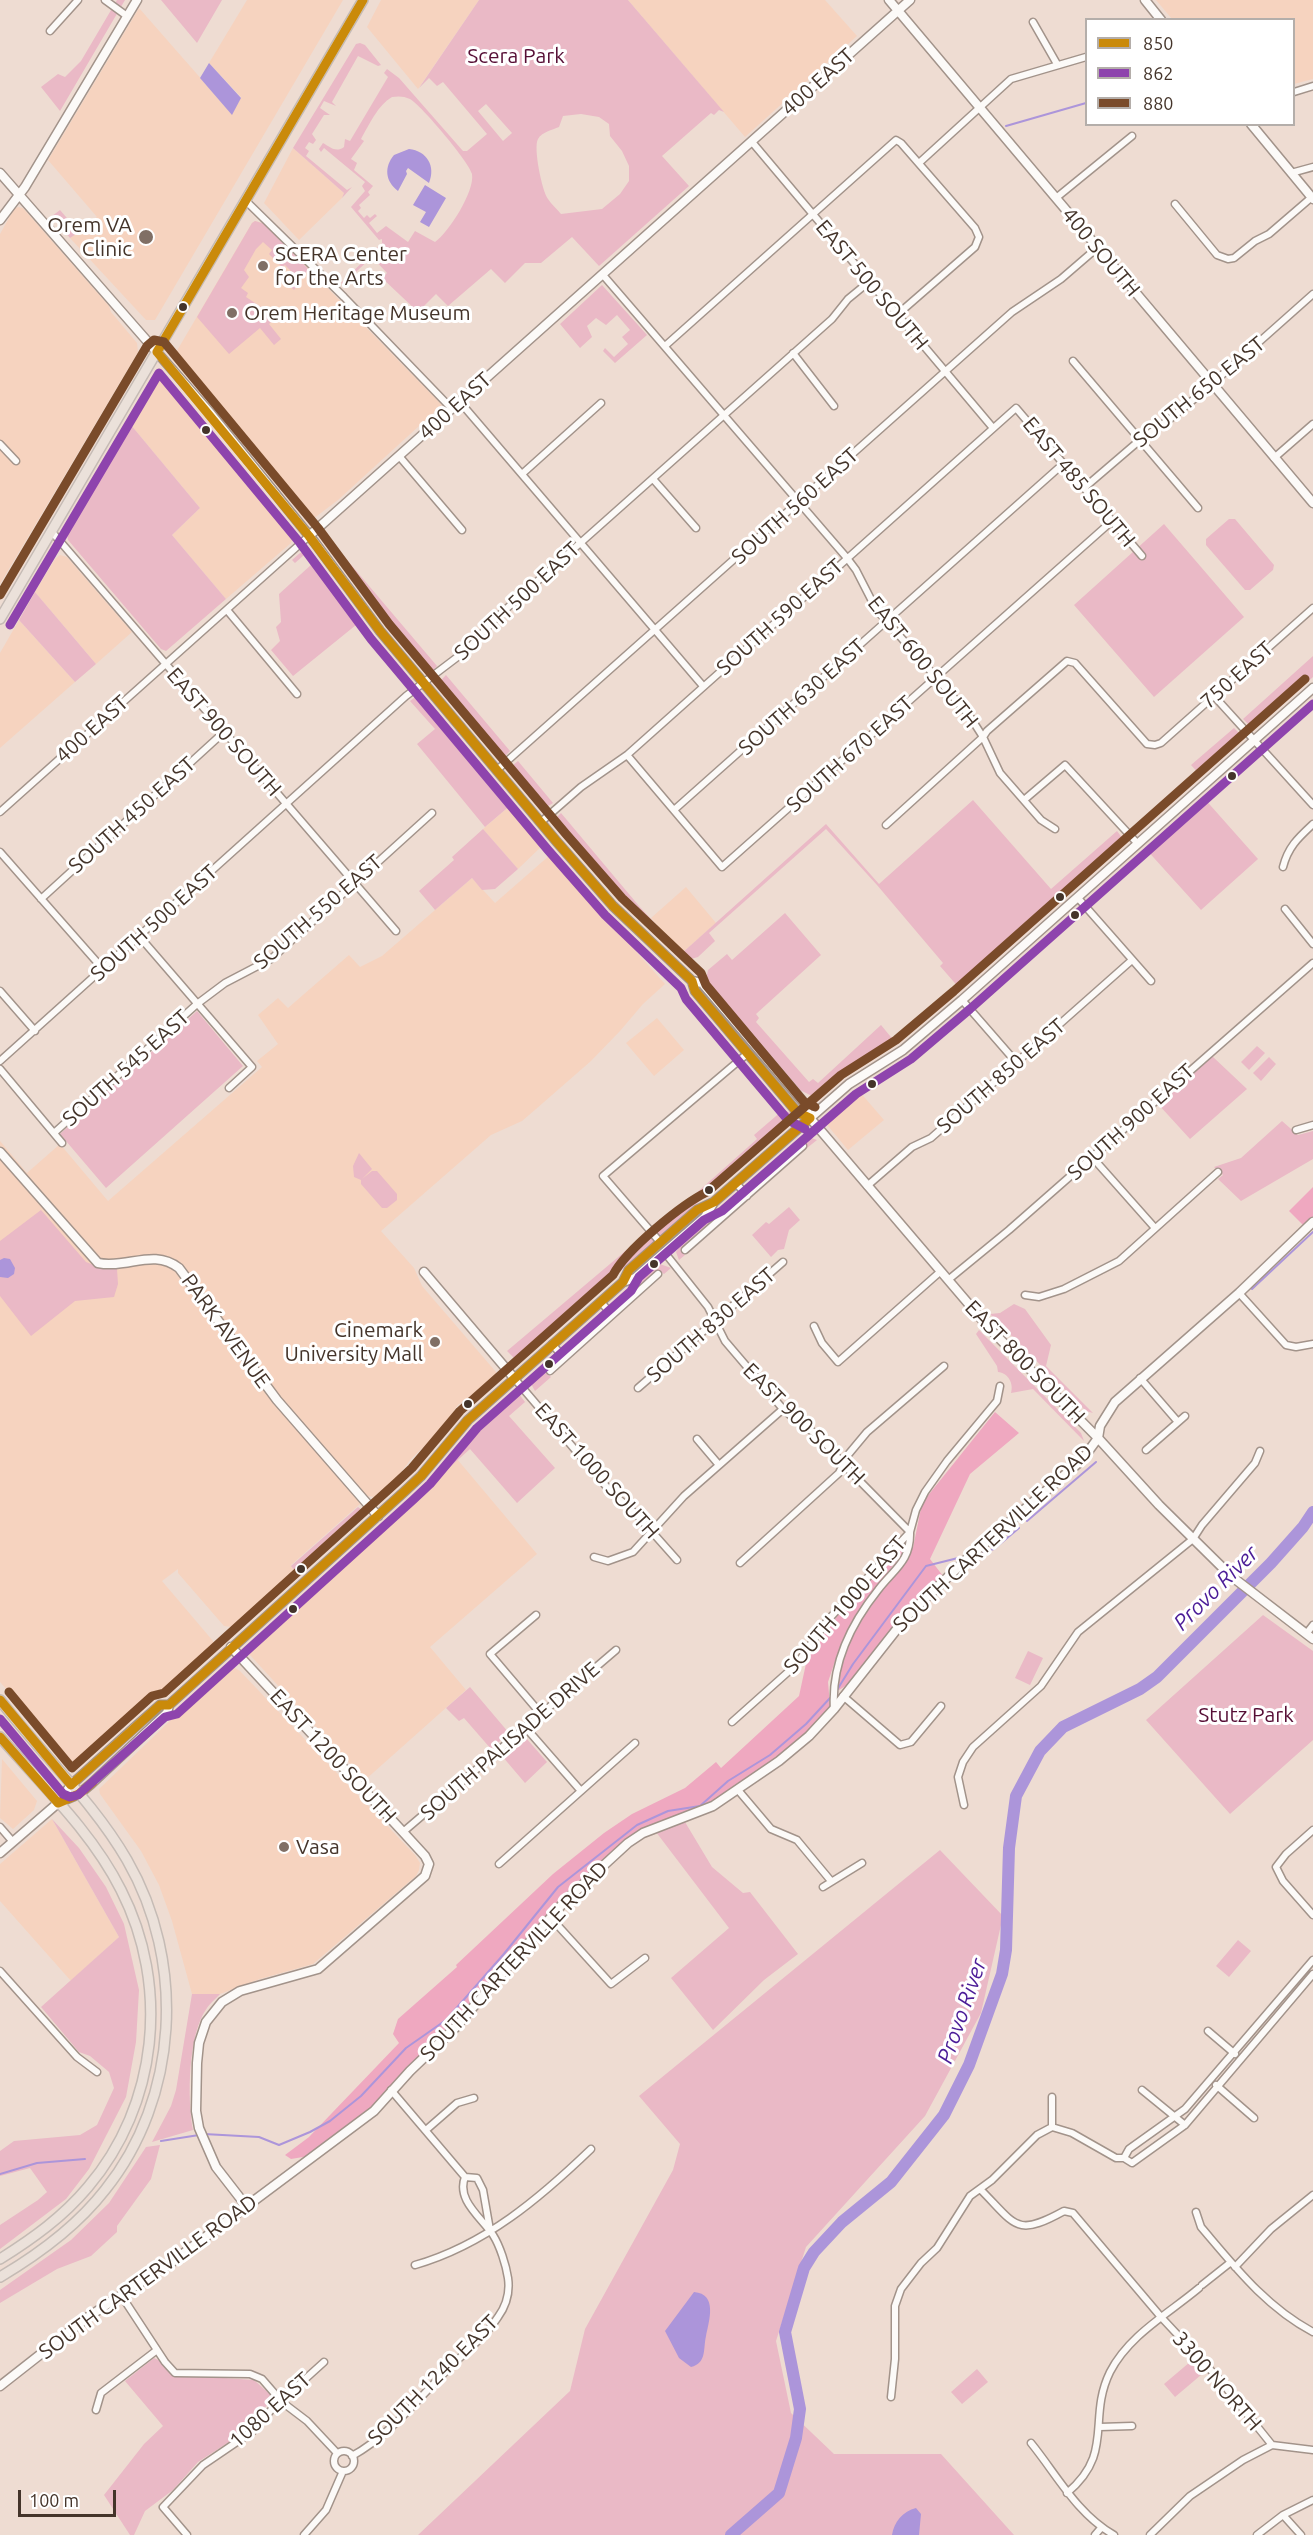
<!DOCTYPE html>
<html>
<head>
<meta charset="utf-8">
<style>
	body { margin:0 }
	#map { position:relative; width:1313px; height:2535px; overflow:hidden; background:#eedcd2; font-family:Ubuntu,sans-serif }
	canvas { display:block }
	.legend { position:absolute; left:1085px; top:18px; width:210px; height:108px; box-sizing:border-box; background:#fff; border:2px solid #b4aeaa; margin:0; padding:8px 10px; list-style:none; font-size:18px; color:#44342a }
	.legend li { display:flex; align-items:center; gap:12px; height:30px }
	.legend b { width:30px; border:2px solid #b4aeaa }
	.scale { position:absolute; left:18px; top:2490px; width:98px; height:27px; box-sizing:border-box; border:3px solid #44342a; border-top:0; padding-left:8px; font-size:18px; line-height:21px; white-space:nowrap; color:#44342a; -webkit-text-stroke:4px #fff; paint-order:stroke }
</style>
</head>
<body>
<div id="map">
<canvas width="1313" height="2535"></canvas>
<ul class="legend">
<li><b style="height:8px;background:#ca8a0a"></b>850</li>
<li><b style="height:8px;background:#8e44ad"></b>862</li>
<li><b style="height:8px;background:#7a4b2a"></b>880</li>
</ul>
<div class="scale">100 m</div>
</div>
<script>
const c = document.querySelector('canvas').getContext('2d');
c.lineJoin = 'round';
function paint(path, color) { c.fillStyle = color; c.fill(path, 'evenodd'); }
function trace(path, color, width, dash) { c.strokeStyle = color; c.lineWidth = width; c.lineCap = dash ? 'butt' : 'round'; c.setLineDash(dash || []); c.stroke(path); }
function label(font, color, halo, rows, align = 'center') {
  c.font = font + ' Ubuntu,sans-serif'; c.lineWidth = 6; c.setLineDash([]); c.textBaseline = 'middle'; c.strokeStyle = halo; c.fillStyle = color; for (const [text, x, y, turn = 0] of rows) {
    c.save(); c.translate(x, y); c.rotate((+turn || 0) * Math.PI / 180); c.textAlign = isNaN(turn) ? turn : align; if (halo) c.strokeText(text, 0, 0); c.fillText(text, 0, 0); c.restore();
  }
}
paint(new Path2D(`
	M247 0H343L155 320H146L70 238 97 217 48 160 139 8 232 114 241 97 209 63Z
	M381 0H479L418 89 367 27Z
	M628 0H825L857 36 745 137Z
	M1156 0H1313V79L1294 84V20L1172 19Z
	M293 148 344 193 342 198 299 240 264 203Z
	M18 207 23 208 109 306 111 312 137 343 138 352 0 584V234L14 209Z
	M255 221 265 224 442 405 338 500 313 519 306 516 175 354 252 223Z
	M165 378 172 382 295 531 291 543 226 599 172 535 200 508 131 425 158 381Z
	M60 555 67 557 132 632 96 664 35 592 55 559Z
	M19 620 75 682 0 748V653Z
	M512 804 543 841V845L518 869 483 829Z
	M550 855 665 984 643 1004 620 1031 591 1061 536 1109 522 1121 491 1135 381 1231 414 1268 422 1286 496 1372V1377L458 1405 440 1431 411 1459 398 1476 374 1497 369 1496 291 1565 295 1571 232 1627 224 1626 178 1573V1569L162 1581 213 1641V1648L78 1763H71L0 1682V1141L27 1173 60 1144 108 1201 262 1067 257 1061 278 1044 258 1015 278 998 288 1008 349 955 360 967 382 956 472 878 495 903Z
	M686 887 716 923 681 954 651 918Z
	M657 1018 684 1050 654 1076 626 1043Z
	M859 1091 884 1120 848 1150 823 1120 841 1101Z
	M457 1459 537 1554 430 1647 466 1690 365 1780 249 1654 250 1646Z
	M233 1667 240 1671 415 1855 420 1863 419 1870 416 1876 313 1964 260 1979 220 1994H192L172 1921 159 1885 141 1851 100 1794 99 1789 223 1670Z
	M2 1759 37 1801 34 1810 13 1829 0 1818Z
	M52 1819 119 1937 71 1981 0 1901V1864Z`), '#f6d3bf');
paint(new Path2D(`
	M117 0H125L60 111 41 87 58 74 65 77 81 61Z
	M161 0H222L197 43Z
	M479 0H628L724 112 719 110 714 115 711 113 662 156 689 186 599 266 572 237 541 263H525L505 283 491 269 448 306 436 294 418 312 382 278 387 273 372 257 343 284 341 283 382 243V239L379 240 351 207 365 191 362 186 365 182 324 148 321 152 319 149 323 143C330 147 336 153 344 147L345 139 350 141 388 77 384 73 387 69 399 78 463 151H467L487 134 443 82 437 86 429 78 419 88ZM392 97C398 96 404 96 410 99 421 105 470 163 472 174 475 191 449 232 435 242L415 231 408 242 386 226 377 233 369 223 377 216 375 214 370 218 367 215 364 218 358 211 361 208 359 205 370 195 368 192 373 186 354 170 357 163 351 159 364 141 361 139C369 125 378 105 392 97ZM486 104 512 133 503 141 478 111ZM581 114 599 117 609 124 610 136 622 151 629 166V181L620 194 602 209 561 214C557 209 551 204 548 199 542 191 533 147 538 139 542 132 552 130 559 127L563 116Z
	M360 43 365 45 381 65 378 66 358 56 332 102 336 106 324 101 320 108 330 115H324L312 134 316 140 313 144 309 142 305 148 309 151 306 156 347 190 352 187 342 198 344 193 293 148 356 44Z
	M60 210 79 232 70 238 52 216Z
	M255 221 265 224 309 270 298 280 299 283 294 290 291 287 296 281 292 278 294 274 285 265 282 267 269 254 272 250 263 242 256 249 244 270 249 277 241 288 248 293 246 297 276 317 269 324 281 339 274 345 260 328 229 354 197 317 252 223Z
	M602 285 647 335 615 363 603 351 605 348 614 357 628 344 622 337 630 330 617 315 606 325 596 318 587 326 592 337 580 348 560 324Z
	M131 425 200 508 172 535 226 599 166 651 161 649 68 540 67 534Z
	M1229 519H1235L1274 565 1273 570 1250 590H1245L1206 545V539Z
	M1164 524 1244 617 1154 697 1074 605Z
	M325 534 437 666 432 672H426L324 538Z
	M310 552 370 633 366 637 356 625 293 676 271 650 280 641 276 627 281 622 279 594 312 564 304 555 295 563 292 560 300 553Z
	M35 592 96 664 75 682 19 620Z
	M1313 656V677L1258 726 1251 727 1243 719Z
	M446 675 510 751 505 756H498L439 686 440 681Z
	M418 695 424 697 512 804 485 827 417 744 435 729 410 701Z
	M1234 728 1241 735 1239 742 1201 776 1191 765Z
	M518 761 553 803 545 808 542 807 512 772V766Z
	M1203 797 1258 859 1201 910 1145 848Z
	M973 800 1051 889 1117 831 1126 843 960 989 940 966 943 963 877 885 826 829 709 933 715 941 698 957 691 959 681 954 826 824 879 884Z
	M561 813 639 906 663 932 658 936 612 891 556 824V818Z
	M483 829 518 869 495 889 482 890 472 878 435 910 419 891 454 860 452 857Z
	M785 913 821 955 756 1014 759 1018 756 1022 809 1082 813 1079 818 1083 881 1025 895 1042 877 1055 836 1078 812 1096 800 1090 706 980 708 970 727 954 732 960Z
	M197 1011 243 1066 106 1188 60 1134Z
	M1257 1046 1265 1053 1249 1070 1241 1062Z
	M1212 1056 1247 1089 1190 1139 1158 1104Z
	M1269 1057 1276 1064 1261 1081 1253 1073Z
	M783 1110 792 1113 791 1120 571 1315 548 1329 515 1359 507 1351 649 1231 656 1229 757 1139 754 1135Z
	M1282 1121 1298 1135 1313 1131V1159L1241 1201 1218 1179 1223 1175 1214 1167 1241 1158Z
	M806 1136 817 1140 807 1148 802 1143 681 1251 685 1255 679 1260 676 1252 679 1248Z
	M359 1153 372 1169 362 1179 372 1171H377L397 1194V1200L387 1208H382L361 1184V1180L354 1177 353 1166Z
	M789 1207 800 1220 789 1230 784 1249 778 1250 771 1257 752 1235 766 1222 769 1224Z
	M41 1210 86 1262 101 1268 117 1269 118 1284 114 1297 75 1301 31 1336 0 1296V1241Z
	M660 1264 671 1268 664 1274 658 1270 545 1371 551 1377 535 1391 530 1382 533 1376Z
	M1014 1304 1025 1309 1051 1345 1046 1366 1093 1413 1086 1411 990 1314 1000 1313Z
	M979 1330 1081 1433 1084 1441 1033 1389 1011 1393C1014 1383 1008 1373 998 1372L997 1366 976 1334Z
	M514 1394H519L525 1402 509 1416 555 1468 517 1503 470 1449 440 1476 438 1473 478 1424Z
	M358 1507 363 1511 361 1516 295 1571 291 1566Z
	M1263 1615 1313 1651V1740L1230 1814 1146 1720Z
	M1028 1651 1043 1658 1030 1685 1015 1678Z
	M470 1687 509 1733 491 1749 464 1718 459 1721 446 1708Z
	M526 1738 547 1762 525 1783 502 1756 522 1739Z
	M52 1819 79 1848 106 1887 124 1924 139 1990 136 2042 126 2097 89 2169 66 2199 0 2249V2225L38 2200 47 2192 30 2168 0 2176V2151L14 2141 80 2135 97 2125 114 2088 109 2072 90 2056 79 2052 41 2007 119 1937Z
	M685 1822 712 1867 743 1893 750 1892 798 1954 764 1980 713 2030 671 1978 729 1928 656 1832Z
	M940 1850 1003 1916 981 2013 925 2116 806 2247 776 2341 791 2413 834 2454H941L1014 2535H418L570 2391 585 2329 673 2170 680 2144 639 2096Z
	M1238 1940 1251 1951 1229 1977 1216 1966Z
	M192 1994H220C216 1999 210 2003 207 2008 188 2033 187 2099 193 2130L152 2142 171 2106 176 2090Z
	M160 2145 151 2179 117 2226V2232L91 2256 57 2269 0 2303V2290L71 2240 109 2203 146 2147Z
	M154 2358C163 2361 169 2371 179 2375L254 2380 272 2396 268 2404 243 2433 198 2462 173 2490 145 2511 134 2535H130L104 2495 144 2444 163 2426 125 2381Z
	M1190 2362 1201 2375 1175 2397 1164 2384Z
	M977 2369 988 2382 962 2404 951 2392Z`), '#eab9c6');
paint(new Path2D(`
	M1313 1187V1219L1305 1227 1289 1211Z
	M995 1412 1019 1433 970 1474 930 1559 943 1576 897 1622 847 1685 839 1690 835 1687 836 1676 849 1641 867 1612 913 1548 922 1503Z
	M904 1540V1551L855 1616 837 1655 828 1682 830 1705 827 1712 801 1739 713 1802 611 1853 472 2006 417 2059 375 2105 309 2156 291 2159 285 2155 309 2137 399 2043 393 2034 398 2019 457 1967 456 1965 553 1874 604 1833 632 1814 685 1788 716 1762 721 1768 799 1696 807 1659 819 1644 828 1627Z`), '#efa8c0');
paint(new Path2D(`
	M209 63 241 98 232 115 200 78Z
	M409 149C427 151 436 166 429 183L408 168 406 171 407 174 398 191C385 181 384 167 394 155Z
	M425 185 446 198 429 227 420 222 426 212 413 205Z
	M4 1258 10 1259 15 1268 14 1274 8 1278 0 1277V1260Z
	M694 2292C718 2294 709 2321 706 2336 703 2349 707 2363 691 2367L679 2358 665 2331Z
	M916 2508 921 2514 919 2535H892C894 2522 903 2511 916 2508Z`), '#ac95da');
trace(new Path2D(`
	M1006 126 1086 103
	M1252 1289 1313 1232
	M1027 1521 1096 1462
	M983 1552 994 1549 1019 1528
	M837 1690 853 1664 926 1566 962 1557
	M204 2134 259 2137 279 2145 310 2132 330 2121 361 2096 406 2048 446 2020 503 1955 558 1887 637 1825 668 1811 700 1806 728 1781 770 1755 806 1724 830 1698
	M161 2141 199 2135
	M0 2174 37 2163 85 2159`), '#ac95da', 2);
trace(new Path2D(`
	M731 2535 779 2493 796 2438 800 2409 785 2332 804 2268 814 2252 842 2222 891 2182 944 2115 969 2065 1002 1974 1006 1950 1009 1848 1016 1796 1040 1751 1063 1727 1140 1689 1157 1677 1271 1563 1303 1527 1313 1512`), '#ac95da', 12);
const street = new Path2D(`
	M105 0 127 16
	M1033 22 1057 64
	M50 31 78 0
	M1294 92 1313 86
	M752 142 993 428
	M919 163 1011 79 1086 57
	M1291 173 1313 167
	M1056 198 1132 136
	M246 201 344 297 452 409
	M1175 204 1217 255 1228 259 1234 258 1255 241 1269 234 1312 197
	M603 275 847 558 856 570 876 609 969 715 983 737 1000 773 1041 820 1055 829
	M665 346 896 140 901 143 975 228 979 237 975 247 898 314
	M793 353 834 406
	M1073 361 1198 508
	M460 402 703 686
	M0 444 16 461
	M399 456 462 530
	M1274 458 1313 424
	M522 474 601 403
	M653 479 696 528
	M1084 488 1140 440 1170 419 1205 390 1313 294
	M52 532 396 931
	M227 610 297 694
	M1214 696 1313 805
	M627 755 722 867 1112 521
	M497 770 1012 312 1061 279 1097 248
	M1024 800 1065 765 1138 844
	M674 810 1063 464
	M0 812 309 536
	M541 822 581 787 627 755 1016 408 1142 556
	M886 825 983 737 987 731 1067 661 1075 663 1147 744 1155 745 1161 743 1313 608
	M0 852 103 969
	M1283 867C1288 847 1298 838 1313 824
	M1078 898 1151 981
	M41 899 224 732
	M1285 909 1313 944
	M139 936 252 1067 229 1088
	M0 991 35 1031
	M962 1000 1016 1062
	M0 1061 406 696 468 649 496 618 832 319 848 299 870 281
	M0 1069 62 1143
	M1296 1130 1313 1125
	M54 1133 197 1004 225 983 271 959 432 813
	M1092 1157 1155 1228
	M736 1183 747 1196
	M867 1186 912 1147 931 1138 1132 960
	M660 1242 603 1176 748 1053
	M685 1250 803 1146
	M665 1253 708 1307 725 1341 783 1409 797 1421 819 1436 844 1465 910 1532
	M948 1280 1009 1230 1313 963
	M1239 1293 1286 1345 1296 1347 1313 1344
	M1025 1295 1039 1297 1064 1289 1119 1261 1218 1172
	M601 1302 612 1315
	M814 1326 822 1343 838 1362 941 1271
	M552 1344 564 1358
	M550 1371 658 1274
	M514 1378 611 1492 637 1515 677 1560
	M1140 1378 1178 1422
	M638 1388 783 1262
	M697 1439 719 1465
	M1146 1450 1185 1416
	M594 1557 608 1561 633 1552 684 1496 783 1409
	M740 1563 839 1473 847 1456 867 1432 944 1366
	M536 1615 490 1654 541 1714
	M1306 1634 1313 1625
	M843 1696 900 1745 911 1742 941 1706
	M834 1709C831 1664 850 1625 878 1590 894 1569 911 1561 910 1532
	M732 1722 797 1664 827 1621 910 1532 916 1510 925 1492 947 1461 997 1401 1000 1386
	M526 1728 581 1791
	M738 1790 771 1829 797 1840 831 1881
	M964 1805 958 1777 963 1762 973 1747 1041 1686 1078 1632 1193 1539 1202 1525 1255 1463 1260 1451
	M0 1827 13 1842
	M1313 1830 1286 1854 1276 1867 1283 1881 1313 1915
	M403 1832 616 1650
	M499 1864 635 1743
	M823 1887 862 1863
	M551 1918 611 1984 645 1958
	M0 1971 77 2057 97 2072
	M1208 2031 1235 2054
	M1216 2085 1254 2118
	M391 2090 465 2177 477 2178 483 2190 490 2230
	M1142 2090 1185 2125
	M1052 2097V2127
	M426 2130 457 2103 474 2098
	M1124 2158 1129 2149 1185 2109 1313 1960
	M980 2189C1016 2225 1015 2238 1064 2211L1073 2213 1161 2317 1219 2379 1272 2445
	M1196 2212 1201 2227C1235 2267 1266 2307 1313 2332
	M415 2265C485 2245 540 2198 591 2149
	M1235 2267 1271 2229 1313 2195
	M1202 2285 1231 2262
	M121 2295 165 2362 175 2373 250 2374 262 2379 282 2402 307 2421 337 2453
	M891 2397 895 2359V2306L901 2289 921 2263 937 2248 970 2196 992 2180 1037 2135 1052 2127 1072 2133 1116 2158H1124L1132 2163 1185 2125 1313 1974
	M96 2410 101 2393 157 2350
	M1100 2427 1132 2426
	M1031 2443C1057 2475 1077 2514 1114 2535
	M334 2461a10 10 0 1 1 20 0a10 10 0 1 1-20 0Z
	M352 2456C389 2436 418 2399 447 2370 464 2353 485 2337 498 2317 506 2306 510 2292 508 2278 506 2265 500 2246 493 2235 481 2217 456 2200 465 2177
	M1067 2493C1115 2453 1087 2419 1110 2372 1129 2335 1168 2314 1199 2288
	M1283 2515 1301 2535
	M187 2535 163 2507 203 2465 253 2431 272 2409 324 2362
	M304 2535 326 2510 343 2471
	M1095 2535 1101 2528
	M1150 2535 1190 2496 1243 2460 1272 2445 1313 2450
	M1257 2535 1283 2515 1313 2500`);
const secondary = new Path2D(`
	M889 0 1313 503
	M1145 0 1161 20
	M1251 124 1313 199
	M0 173 211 414 315 543 380 631 557 842 613 906 692 981 695 991 797 1112 810 1118
	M0 220 25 187 137 0
	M309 536 910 0
	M692 981 702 983 805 1104 810 1118 990 1329 1098 1438 1159 1505 1231 1576 1313 1639
	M0 1152 98 1263C128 1269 153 1248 179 1268L277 1400 378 1516
	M424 1272 514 1378
	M623 1282 629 1270 697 1210 714 1202 849 1084 903 1050 962 1000 1313 688
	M231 1647 403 1832 425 1856 429 1864 425 1876 318 1969 240 1991 222 2002 206 2022 199 2043 197 2063 196 2111 199 2128 216 2167 247 2207
	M58 1803 79 1794 91 1784 167 1713 169 1705 405 1491 421 1476 468 1420 623 1282 635 1278 705 1217 714 1202
	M0 1853 58 1803 71 1785 134 1728 160 1705H169
	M0 2386 88 2317 172 2262 374 2111 410 2071 456 2027 565 1901 628 1843 643 1833 713 1806 779 1761 809 1736 834 1709 908 1615 970 1556 1082 1460 1098 1438 1100 1426 1115 1402 1239 1293 1313 1222`);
const primary = new Path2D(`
	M0 619 363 0
	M0 1700C41 1754 93 1801 127 1860 186 1962 179 2098 105 2190 77 2226 39 2254 0 2277
	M0 1737C42 1785 92 1832 121 1890 170 1986 158 2105 88 2187 63 2217 32 2239 0 2259`);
trace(street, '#a2938a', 9);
trace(secondary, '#a2938a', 11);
trace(primary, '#c5bbb5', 12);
trace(street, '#fcfaf8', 6);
trace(secondary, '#fcfaf8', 8);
trace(primary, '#ebe1da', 9);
trace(new Path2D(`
	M157 352 309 536 380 631 557 842 613 906 692 981 695 991 797 1112 810 1118
	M157 352 363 0
	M0 1700 71 1785 160 1705H169L405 1491 421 1476 468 1420 623 1282 629 1270 697 1210 714 1202 810 1118
	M0 1737 58 1803 79 1794 93 1782`), '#ca8a0a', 9);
trace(new Path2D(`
	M10 625 159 373 300 543 371 639 548 850 605 915 681 988 686 999 788 1120 805 1129
	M0 1719 63 1794 70 1797 78 1795 165 1717 177 1714 413 1500 430 1484 477 1428 631 1291 639 1277 704 1220 722 1211 856 1094 911 1059 970 1009 1313 704`), '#8e44ad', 9);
trace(new Path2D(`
	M0 595 147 346 154 340 164 342 318 528 389 624 566 834 622 898 701 973 706 985 804 1102 815 1107
	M9 1692 72 1768 152 1696 164 1693 397 1482 412 1468 460 1411 613 1275C626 1250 682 1204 707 1192L841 1075 896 1040 954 991 1305 679`), '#7a4b2a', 9);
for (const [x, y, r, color] of [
	[146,237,8,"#806f65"],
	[263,266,6,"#806f65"],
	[183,307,5,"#44342a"],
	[232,313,6,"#806f65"],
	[206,430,5,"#44342a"],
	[1232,776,5,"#44342a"],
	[1060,897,5,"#44342a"],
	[1075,915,5,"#44342a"],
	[872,1084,5,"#44342a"],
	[709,1190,5,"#44342a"],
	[654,1264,5,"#44342a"],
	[435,1342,6,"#806f65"],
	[549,1364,5,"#44342a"],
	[468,1404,5,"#44342a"],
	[301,1569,5,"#44342a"],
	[293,1609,5,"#44342a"],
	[284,1847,6,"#806f65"]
]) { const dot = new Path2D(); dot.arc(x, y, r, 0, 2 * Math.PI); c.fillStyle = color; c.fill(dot); trace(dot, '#fff', 2); }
label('21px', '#560e35', '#fff', [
	["Scera Park",516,56],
	["Stutz Park",1246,1715]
]);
label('21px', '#44342a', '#fff', [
	["400 EAST",818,82,-42],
	["400 SOUTH",1101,252,50],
	["EAST 500 SOUTH",872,285,50],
	["SOUTH 650 EAST",1199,392,-39],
	["400 EAST",455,406,-42],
	["EAST 485 SOUTH",1079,482,50],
	["SOUTH 560 EAST",795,506,-42],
	["SOUTH 500 EAST",517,601,-43],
	["SOUTH 590 EAST",780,617,-42],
	["EAST 600 SOUTH",923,662,51],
	["750 EAST",1237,675,-42],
	["SOUTH 630 EAST",802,697,-42],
	["400 EAST",92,729,-42],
	["EAST 900 SOUTH",224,732,49],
	["SOUTH 670 EAST",850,754,-42],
	["SOUTH 450 EAST",132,815,-42],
	["SOUTH 550 EAST",318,912,-41],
	["SOUTH 500 EAST",154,923,-42],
	["SOUTH 545 EAST",126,1068,-42],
	["SOUTH 850 EAST",1001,1076,-41],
	["SOUTH 900 EAST",1131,1122,-42],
	["SOUTH 830 EAST",711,1325,-41],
	["PARK AVENUE",226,1331,54],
	["EAST 800 SOUTH",1025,1362,46],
	["EAST 900 SOUTH",804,1424,45],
	["EAST 1000 SOUTH",597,1471,48],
	["SOUTH CARTERVILLE ROAD",993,1538,-43],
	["SOUTH 1000 EAST",845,1605,-49],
	["SOUTH PALISADE DRIVE",510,1741,-41],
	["EAST 1200 SOUTH",333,1756,47],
	["SOUTH CARTERVILLE ROAD",514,1961,-47],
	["SOUTH CARTERVILLE ROAD",148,2277,-36],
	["SOUTH 1240 EAST",433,2380,-45],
	["3300 NORTH",1217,2381,49],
	["1080 EAST",270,2410,-42]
]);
label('21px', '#44342a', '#fff', [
	["Orem VA",132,225,"right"],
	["Clinic",132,249,"right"],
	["SCERA Center",275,254],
	["for the Arts",275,278],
	["Orem Heritage Museum",244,313],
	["Cinemark",423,1330,"right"],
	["University Mall",423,1354,"right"],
	["Vasa",296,1847]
], 'left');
label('italic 22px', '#4b1c97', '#fff', [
	["Provo River",1216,1588,-45],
	["Provo River",962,2011,-71]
]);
</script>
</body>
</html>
